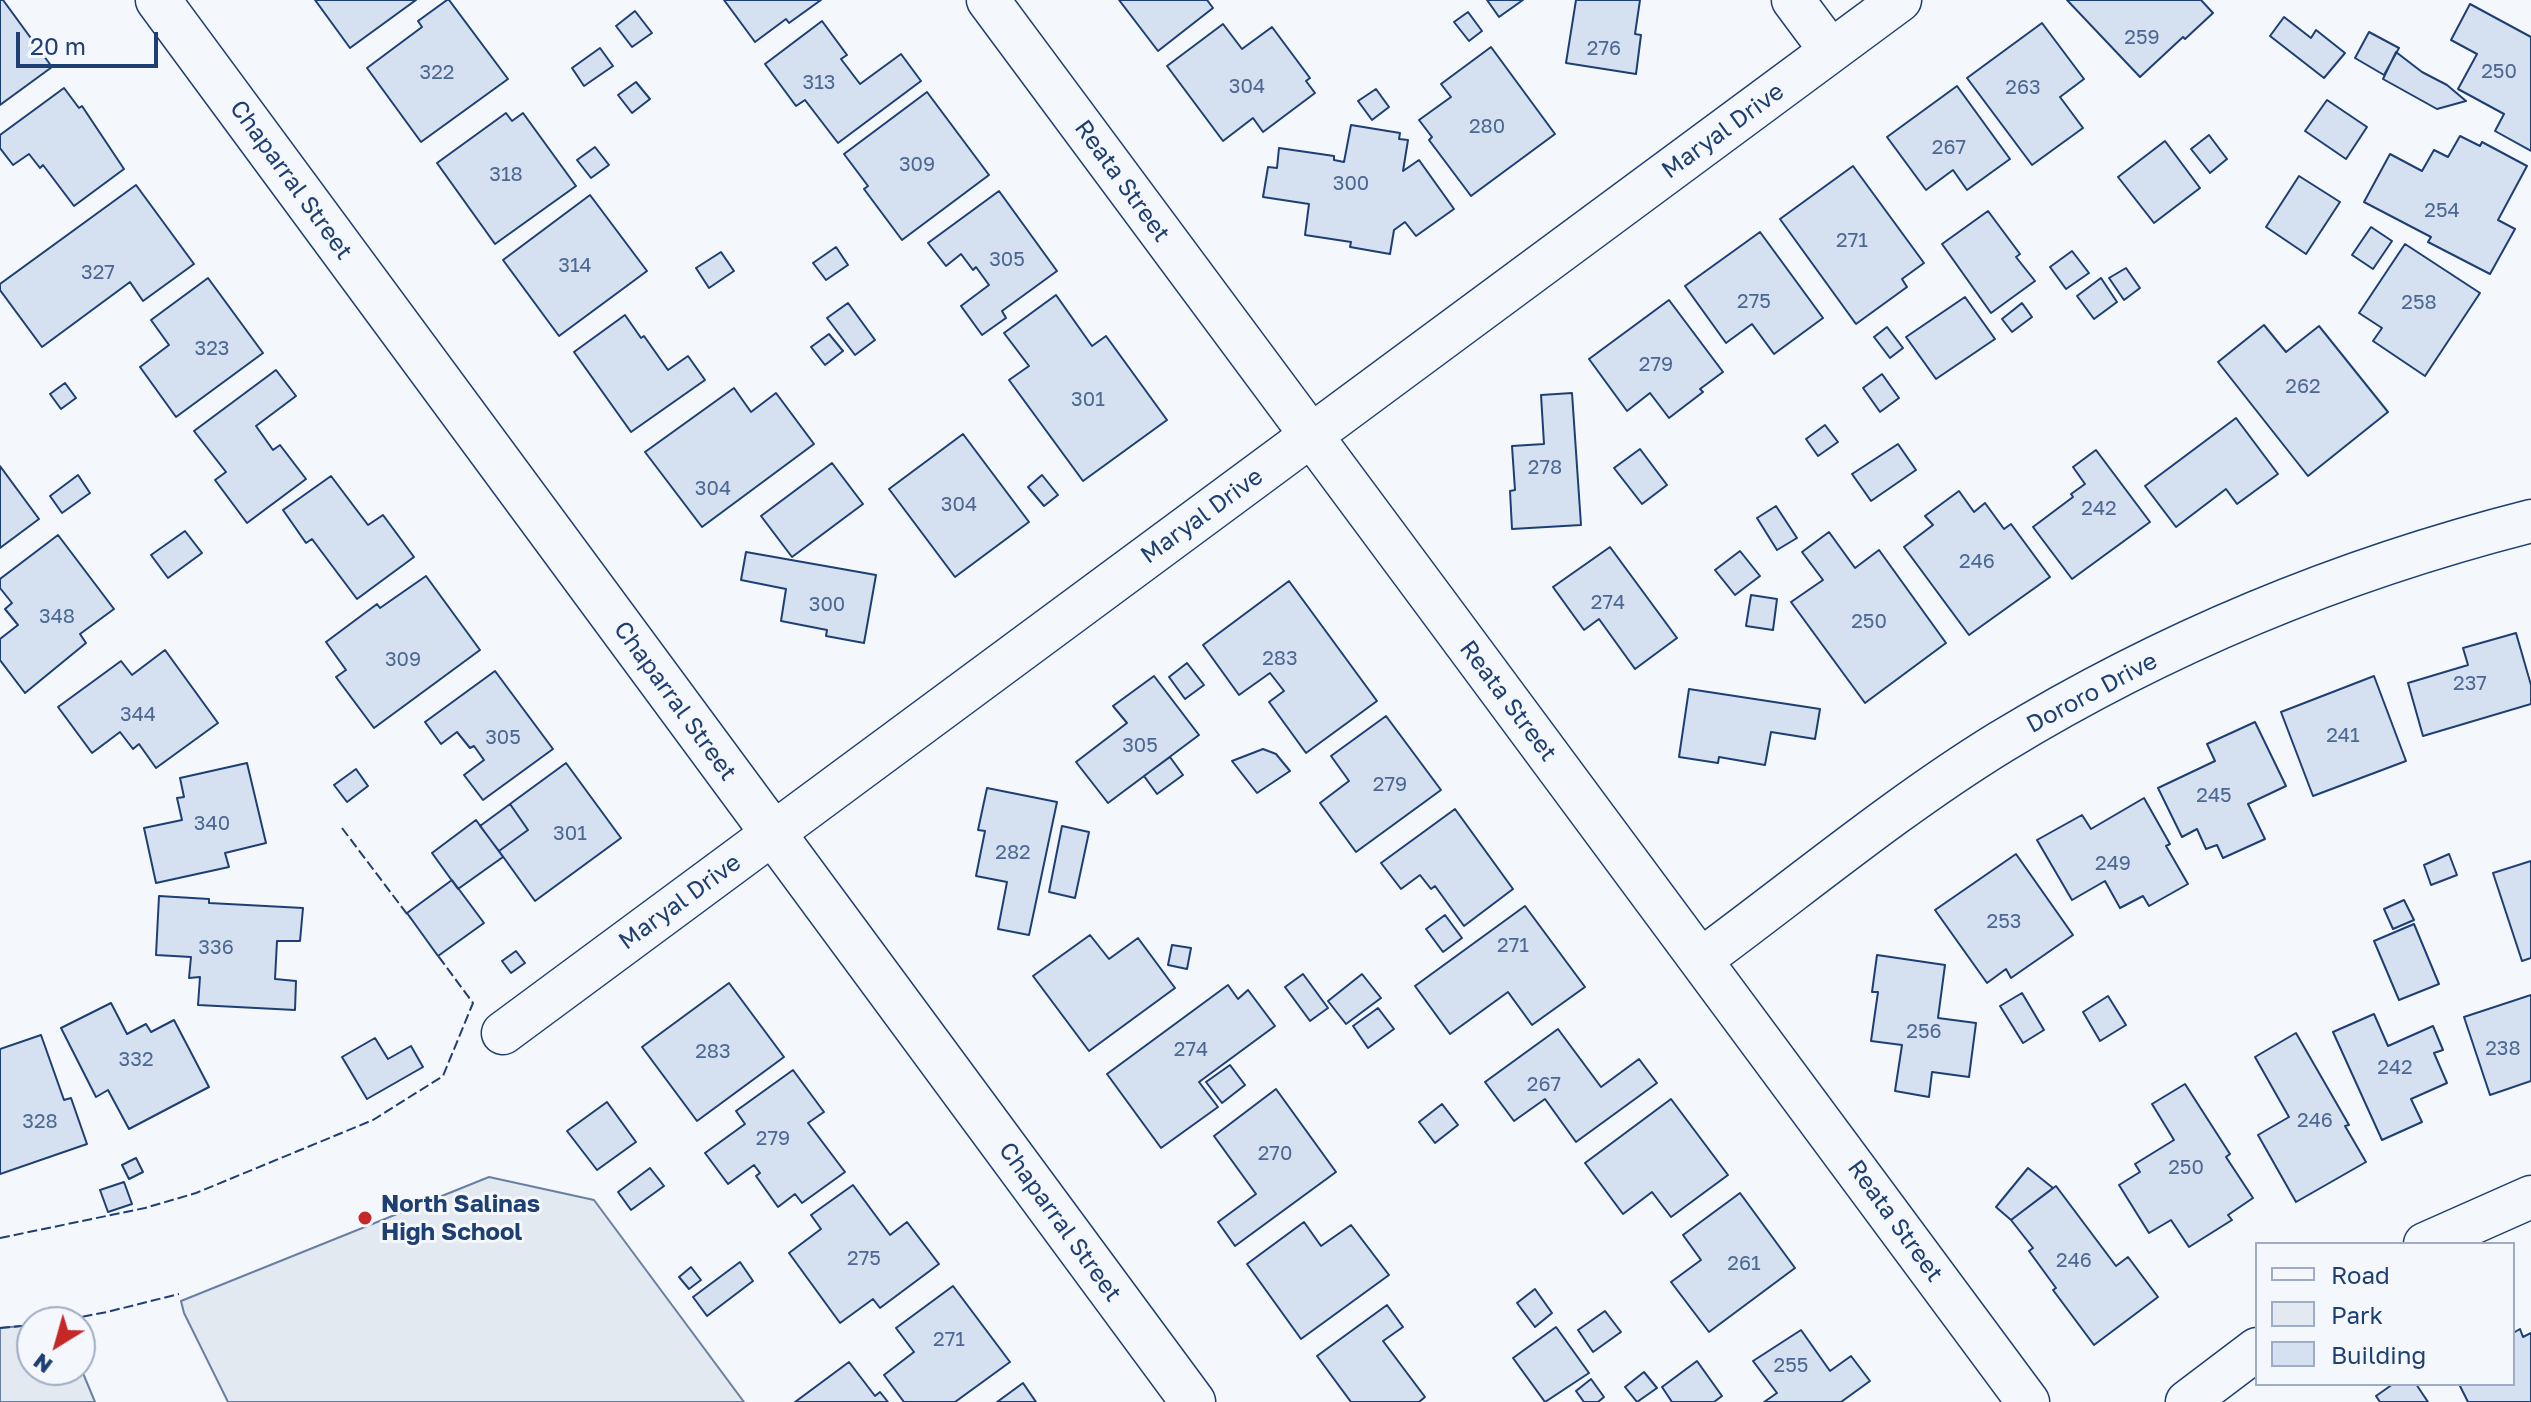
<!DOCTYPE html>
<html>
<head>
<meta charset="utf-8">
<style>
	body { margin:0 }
	#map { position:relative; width:2531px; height:1402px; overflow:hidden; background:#f4f7fb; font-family:"Golos Text",sans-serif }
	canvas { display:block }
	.legend { position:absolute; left:2255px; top:1242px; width:260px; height:144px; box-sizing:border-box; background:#f4f7fb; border:2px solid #9eadc5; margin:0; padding:10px 14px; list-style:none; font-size:24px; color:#1d3f73 }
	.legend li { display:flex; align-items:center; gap:16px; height:40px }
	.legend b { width:40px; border:2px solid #9eadc5 }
	.north { position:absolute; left:16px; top:1306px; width:80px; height:80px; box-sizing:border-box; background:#f4f7fb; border:2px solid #9eadc5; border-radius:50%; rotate:217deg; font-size:22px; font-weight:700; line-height:32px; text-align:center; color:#1d3f73 }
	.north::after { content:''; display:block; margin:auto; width:28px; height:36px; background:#c62828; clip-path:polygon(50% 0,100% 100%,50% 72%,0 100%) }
	.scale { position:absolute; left:16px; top:32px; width:142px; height:36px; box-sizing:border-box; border:4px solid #1d3f73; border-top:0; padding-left:10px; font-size:24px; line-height:28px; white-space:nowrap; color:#1d3f73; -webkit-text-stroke:6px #f4f7fb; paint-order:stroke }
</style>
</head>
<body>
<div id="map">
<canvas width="2531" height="1402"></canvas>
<ul class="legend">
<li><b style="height:10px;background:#f4f7fb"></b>Road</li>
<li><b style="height:22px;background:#e3e9f0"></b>Park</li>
<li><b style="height:22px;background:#d5e0f0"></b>Building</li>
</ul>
<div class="north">N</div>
<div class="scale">20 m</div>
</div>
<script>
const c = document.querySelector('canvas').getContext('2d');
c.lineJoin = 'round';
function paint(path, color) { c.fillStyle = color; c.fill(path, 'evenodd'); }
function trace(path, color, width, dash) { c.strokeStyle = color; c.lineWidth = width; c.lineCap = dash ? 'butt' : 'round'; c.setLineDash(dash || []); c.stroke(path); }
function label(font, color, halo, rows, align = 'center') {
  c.font = font + ' "Golos Text",sans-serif'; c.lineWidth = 6; c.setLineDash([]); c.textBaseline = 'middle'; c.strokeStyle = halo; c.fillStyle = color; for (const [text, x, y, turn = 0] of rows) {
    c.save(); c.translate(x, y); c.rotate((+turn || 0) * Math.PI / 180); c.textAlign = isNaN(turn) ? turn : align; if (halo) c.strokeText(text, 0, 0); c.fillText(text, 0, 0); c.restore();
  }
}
const green = new Path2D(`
	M489 1177 594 1200 744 1402H228L184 1313 181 1301Z
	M32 1325V1370H80V1366L95 1402H0V1328Z`);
paint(green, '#e3e9f0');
trace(green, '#687fa3', 2);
const building = new Path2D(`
	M0 0H3L52 67 0 105Z
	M315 0H416L350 48Z
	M447 0H449L508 79 421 142 367 68 422 27 418 21Z
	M724 0H821L789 23 786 19 755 42Z
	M1119 0H1207L1213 8 1158 51Z
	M1487 0H1523L1499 17Z
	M1576 0H1640L1635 34 1641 35 1636 74 1566 63Z
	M2067 0H2201L2213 13 2185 39 2183 37 2140 77Z
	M2470 4 2531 37V151L2495 131 2504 114 2458 89 2477 54 2451 40Z
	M635 11 652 33 632 47 616 26Z
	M1468 12 1482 31 1469 41 1454 22Z
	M2284 17 2311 38 2316 30 2345 53 2324 78 2270 36Z
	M822 21 847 55 841 59 860 84 901 54 921 81 838 143 805 100 796 106 765 64Z
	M2042 23 2084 79 2060 97 2083 128 2032 165 1967 78Z
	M1223 24 1242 49 1272 27 1310 78 1306 81 1315 93 1263 132 1253 118 1223 141 1167 66Z
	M2369 32 2399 48 2384 75 2355 58Z
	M1491 47 1555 134 1471 196 1429 140 1432 137 1419 120 1451 97 1441 84Z
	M600 48 613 66 584 86 572 68Z
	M2396 52 2422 72 2447 85 2466 101 2437 109 2383 79Z
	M636 82 650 99 632 113 618 95Z
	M1957 86 2010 159 1967 190 1953 170 1926 190 1887 137Z
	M64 88 79 108 82 106 124 169 74 206 43 165 40 168 29 154 13 165 0 148V135Z
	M1376 89 1389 107 1372 120 1358 101Z
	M927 92 989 175 902 240 864 189 868 186 844 154Z
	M2327 100 2367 127 2346 159 2305 131Z
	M506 113 512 121 523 113 576 186 495 244 437 163Z
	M1351 125 1400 133 1399 139 1408 140 1403 171 1419 160 1454 209 1416 236 1405 222 1394 230 1390 254 1350 247 1351 242 1305 235 1309 204 1263 197 1268 167 1277 168 1279 148 1334 156V160L1344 162Z
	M2209 135 2227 159 2210 173 2191 149Z
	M2460 136 2480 146 2482 142 2527 166 2498 220 2515 229 2490 274 2428 242 2431 237 2364 202 2390 154 2422 171 2434 150 2448 157Z
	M2165 141 2200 188 2154 223 2118 177Z
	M595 147 609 165 591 178 577 160Z
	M1853 166 1924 263 1902 279 1907 287 1856 324 1780 219Z
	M2299 176 2340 202 2306 254 2266 227Z
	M136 185 194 264 143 301 130 282 42 347 0 290V284Z
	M999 191 1057 271 1002 311 1006 318 982 335 961 306 989 285 976 267 973 270 961 254 946 266 928 243Z
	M590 195 647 271 559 336 503 260Z
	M1988 211 2020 254 2016 257 2035 281 1991 313 1942 244Z
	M2371 227 2392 241 2373 269 2352 255Z
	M1760 232 1823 318 1774 354 1752 324 1726 343 1685 286Z
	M2405 244 2480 293 2425 376 2373 341 2382 328 2359 313Z
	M836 247 848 265 826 280 813 263Z
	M2072 251 2089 273 2066 289 2050 267Z
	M721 252 734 271 709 288 696 268Z
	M2126 268 2140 288 2124 300 2109 278Z
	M208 278 263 353 176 417 140 367 169 345 151 320Z
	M2101 278 2117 302 2094 319 2077 296Z
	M1056 295 1092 346 1106 336 1167 420 1083 481 1009 380 1029 366 1004 333Z
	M1965 297 1995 339 1936 379 1906 337Z
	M1669 300 1723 372 1700 389 1703 392 1669 418 1650 393 1627 411 1589 359Z
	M848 303 875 340 855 355 827 318Z
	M2022 303 2032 317 2012 332 2002 319Z
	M625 315 641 338 644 336 668 370 688 356 705 380 631 432 574 352Z
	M2264 325 2286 352 2319 326 2388 412 2308 476 2218 362Z
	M1887 327 1903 348 1890 358 1874 337Z
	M829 334 843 351 825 365 811 347Z
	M276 370 296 396 256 426 273 450 280 445 306 479 247 523 215 480 226 472 194 431Z
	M1882 374 1899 398 1880 412 1863 388Z
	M65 383 76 398 61 409 50 394Z
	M734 388 751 412 776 393 814 444 702 527 645 452Z
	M1572 393 1581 525 1512 529 1510 491 1515 490 1512 446 1544 444 1541 395Z
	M2236 418 2278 474 2237 504 2226 489 2176 527 2145 486Z
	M1825 425 1838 442 1818 456 1806 439Z
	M963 434 1029 522 955 577 889 489Z
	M1898 444 1916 470 1871 501 1852 474Z
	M1640 449 1667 485 1642 504 1614 468Z
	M2096 450 2150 522 2072 579 2033 527 2073 497 2071 494 2085 484 2073 467Z
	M832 463 863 504 792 557 761 516Z
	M0 466 39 519 0 548Z
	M78 475 90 493 62 513 50 496Z
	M1042 475 1058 495 1044 506 1028 487Z
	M331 476 368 525 383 515 414 557 357 599 312 539 306 543 283 510Z
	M1959 491 1974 512 1985 503 2004 529 2011 524 2050 577 1969 635 1904 547 1933 525 1925 516Z
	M1776 506 1797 538 1777 550 1757 518Z
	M185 531 202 553 168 578 151 555Z
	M1829 532 1855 568 1879 550 1946 643 1865 703 1791 602 1823 580 1802 552Z
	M58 535 114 609 80 634 86 643 25 693 0 660V639L18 625 5 609 12 603 0 588V579Z
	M1610 547 1677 638 1635 669 1599 619 1584 630 1553 587Z
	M1740 551 1760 576 1735 595 1715 570Z
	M746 552 876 575 864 643 826 636 827 630 781 621 786 589 741 580Z
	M426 576 480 650 374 728 336 677 346 670 326 642 377 604 380 608Z
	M1289 581 1377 701 1306 753 1269 702 1284 691 1270 673 1239 695 1203 645Z
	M1751 595 1777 599 1773 630 1746 626Z
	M2516 633 2531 685V704L2423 736 2408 683 2468 665 2463 648Z
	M165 650 218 723 156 768 139 744 133 749 120 732 92 753 58 707 121 661 132 675Z
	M1187 663 1204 685 1185 699 1169 677Z
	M495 671 553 749 483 800 464 775 484 760 474 746 470 748 457 732 441 744 425 722Z
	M1154 676 1199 735 1108 803 1076 762 1127 723 1113 706Z
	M2374 676 2406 761 2313 796 2281 712Z
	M1689 689 1820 709 1815 739 1771 732 1765 765 1719 757 1718 763 1679 757Z
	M1386 716 1441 790 1356 852 1320 803 1349 781 1331 756Z
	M2255 722 2286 786 2248 804 2265 839 2223 858 2217 845 2206 849 2197 829 2182 837 2158 788 2215 761 2207 744Z
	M1263 749 1276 754 1290 771 1257 793 1232 761Z
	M1170 757 1183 775 1157 794 1144 776Z
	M247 763 266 843 225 853 229 867 156 883 144 828 182 820 177 798 184 797 180 778Z
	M566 763 621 838 535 901 499 851 528 830 510 804Z
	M356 769 368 786 347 802 334 785Z
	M987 788 1057 802 1029 935 998 929 1007 882 976 876 985 831 978 830Z
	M2144 798 2170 844 2166 846 2188 884 2149 906 2143 896 2120 908 2105 881 2072 900 2037 840 2082 815 2091 829Z
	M510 804 528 830 499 851 480 826Z
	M1455 809 1513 889 1464 926 1435 886 1431 889 1420 875 1401 889 1381 863Z
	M476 820 503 857 458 889 432 853Z
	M1062 826 1089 832 1075 898 1049 892Z
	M2016 854 2073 935 2011 978 2006 969 1987 983 1935 910Z
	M2449 854 2457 875 2431 885 2424 865Z
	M2531 861V958L2522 961 2493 873Z
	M452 880 484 923 438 956 407 913Z
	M159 896 209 899V903L303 908 300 941H277L275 979 296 981 295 1010 198 1005 200 977 189 978 191 957 156 955Z
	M2404 900 2414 920 2393 929 2384 909Z
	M1525 906 1585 987 1532 1025 1508 992 1450 1034 1415 986Z
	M1445 915 1462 938 1443 952 1426 929Z
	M2414 924 2439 984 2399 1000 2374 941Z
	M1090 935 1109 959 1138 938 1175 988 1089 1051 1033 976Z
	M1172 945 1191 948 1187 969 1168 965Z
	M516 951 525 963 511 973 502 961Z
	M1877 955 1945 965 1938 1018 1976 1023 1969 1077 1932 1072 1929 1097 1895 1091 1902 1045 1871 1041 1878 992H1872Z
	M1303 974 1328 1008 1310 1021 1285 987Z
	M1362 974 1381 998 1346 1024 1328 1001Z
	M729 983 784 1057 697 1121 642 1047Z
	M1228 985 1238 999 1248 990 1275 1026 1199 1082 1218 1107 1161 1148 1107 1074Z
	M2022 993 2044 1030 2023 1043 2000 1006Z
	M2531 995V1081L2490 1095 2464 1017Z
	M2108 996 2126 1025 2100 1041 2083 1012Z
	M111 1003 127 1034 146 1024 151 1032 174 1020 209 1087 129 1129 108 1090 96 1097 61 1028Z
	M1378 1008 1394 1029 1368 1048 1353 1026Z
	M2374 1014 2388 1046 2433 1026 2443 1050 2434 1053 2447 1083 2411 1099 2422 1122 2382 1140 2333 1032Z
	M1558 1029 1601 1087 1639 1059 1657 1083 1576 1142 1545 1099 1514 1121 1485 1082Z
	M2296 1033 2349 1125 2345 1126 2366 1162 2296 1202 2258 1135 2289 1117 2255 1057Z
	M41 1035 64 1100 71 1098 87 1144 0 1174V1049Z
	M375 1038 388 1059 411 1046 423 1067 367 1099 342 1057Z
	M1230 1065 1245 1085 1222 1103 1206 1082Z
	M793 1070 824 1112 808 1123 845 1172 802 1203 795 1194 778 1207 756 1176 760 1173 754 1165 728 1184 705 1153 745 1124 736 1111Z
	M2185 1084 2230 1154 2226 1157 2253 1198 2228 1215 2232 1220 2189 1247 2171 1220 2149 1233 2119 1185 2140 1172 2135 1164 2174 1140 2152 1104Z
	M1276 1089 1336 1172 1235 1246 1218 1222 1256 1194 1214 1136Z
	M1671 1099 1728 1175 1671 1217 1652 1192 1623 1214 1585 1163Z
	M607 1102 636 1142 597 1170 567 1131Z
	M1442 1104 1458 1125 1435 1143 1419 1122Z
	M136 1158 143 1172 129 1179 122 1165Z
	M650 1168 664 1186 631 1210 618 1192Z
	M2028 1168 2053 1188 2011 1220 1996 1207Z
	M124 1182 132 1204 108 1212 100 1190Z
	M853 1185 890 1235 907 1222 939 1264 880 1308 873 1299 840 1323 789 1253 821 1229 811 1215Z
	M2056 1186 2116 1266 2128 1257 2158 1297 2094 1345 2053 1290 2056 1288 2029 1251 2033 1248 2011 1220Z
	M1740 1193 1795 1268 1709 1332 1671 1282 1701 1260 1683 1235Z
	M1304 1222 1321 1246 1351 1225 1389 1275 1301 1339 1247 1264Z
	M740 1262 753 1281 707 1316 693 1297Z
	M691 1267 701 1280 689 1289 679 1277Z
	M953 1286 1010 1362 955 1402H904L884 1375 914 1352 896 1328Z
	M1535 1289 1552 1313 1535 1327 1517 1303Z
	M1387 1305 1403 1327 1383 1341 1425 1397 1419 1402H1351L1317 1356Z
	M1605 1311 1621 1332 1593 1352 1578 1330Z
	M1556 1327 1589 1373 1545 1402 1513 1358Z
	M2520 1329 2523 1337 2531 1333V1402H2468L2459 1384H2513V1333Z
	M1801 1330 1830 1371 1851 1356 1870 1381 1841 1402H1764L1777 1393 1753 1361Z
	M1697 1361 1722 1396 1714 1402H1672L1662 1387Z
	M849 1362 875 1396 880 1392 888 1402H795Z
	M1644 1372 1657 1388 1637 1402 1625 1387Z
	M1591 1379 1604 1397 1598 1402H1584L1576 1391Z
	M1023 1383 1036 1402H997Z
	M2393 1384H2416L2428 1402H2380L2376 1396Z`);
paint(building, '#d5e0f0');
trace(building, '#1d3f73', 2);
const minor = new Path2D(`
	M988 0C1334 468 1683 933 2028 1402
	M1793 0 1831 51
	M1702 959C1801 886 1897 806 2001 742 2165 642 2346 568 2531 521
	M503 1033 1900 0
	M2425 1244 2531 1197
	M2187 1402 2257 1349`);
const tertiary = new Path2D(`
	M158 0 1193 1402`);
trace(minor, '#1d3f73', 45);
trace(tertiary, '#1d3f73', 47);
trace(minor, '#f4f7fb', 42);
trace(tertiary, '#f4f7fb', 44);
trace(new Path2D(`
	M342 828 410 918
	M0 1238 145 1208 196 1193 373 1120 443 1076 473 1003 436 953
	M55 1322 107 1312 179 1294
	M0 1328 32 1325`), '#1d3f73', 2, [10, 4]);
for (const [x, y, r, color] of [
	[365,1218,8,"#c62828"]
]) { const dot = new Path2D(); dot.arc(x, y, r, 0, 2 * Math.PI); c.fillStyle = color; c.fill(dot); trace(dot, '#f4f7fb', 3); }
label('20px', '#4b6792', null, [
	["259",2142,38],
	["276",1604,49],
	["250",2499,72],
	["322",437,73],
	["313",819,83],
	["304",1247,87],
	["263",2023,88],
	["280",1487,127],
	["267",1949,148],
	["309",917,165],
	["318",506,175],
	["300",1351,184],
	["254",2442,211],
	["271",1852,241],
	["305",1007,260],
	["314",575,266],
	["327",98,273],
	["275",1754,302],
	["258",2419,303],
	["323",212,349],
	["279",1656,365],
	["262",2303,387],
	["301",1088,400],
	["278",1545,468],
	["304",713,489],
	["304",959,505],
	["242",2099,509],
	["246",1977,562],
	["274",1608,603],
	["300",827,605],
	["348",57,617],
	["250",1869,622],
	["283",1280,659],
	["309",403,660],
	["237",2470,684],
	["344",138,715],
	["241",2343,736],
	["305",503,738],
	["305",1140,746],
	["279",1390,785],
	["245",2214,796],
	["340",212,824],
	["301",570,834],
	["282",1013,853],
	["249",2113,864],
	["253",2004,922],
	["271",1513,946],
	["336",216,948],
	["256",1924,1032],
	["238",2503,1049],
	["274",1191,1050],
	["283",713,1052],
	["332",136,1060],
	["242",2395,1068],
	["267",1544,1085],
	["246",2315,1121],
	["328",40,1122],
	["279",773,1139],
	["270",1275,1154],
	["250",2186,1168],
	["275",864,1259],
	["246",2074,1261],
	["261",1744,1264],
	["271",949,1340],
	["255",1791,1366]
]);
label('24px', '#1d3f73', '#f4f7fb', [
	["Maryal Drive",1723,131,-36],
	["Chaparral Street",291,180,54],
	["Reata Street",1122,181,54],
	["Maryal Drive",1202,516,-36],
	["Dororo Drive",2092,693,-28],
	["Chaparral Street",675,701,54],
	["Reata Street",1508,701,53],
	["Maryal Drive",680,902,-36],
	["Reata Street",1895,1221,54],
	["Chaparral Street",1060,1222,54]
]);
label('bold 24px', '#1d3f73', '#f4f7fb', [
	["North Salinas",381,1204],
	["High School",381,1232]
], 'left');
</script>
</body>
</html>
